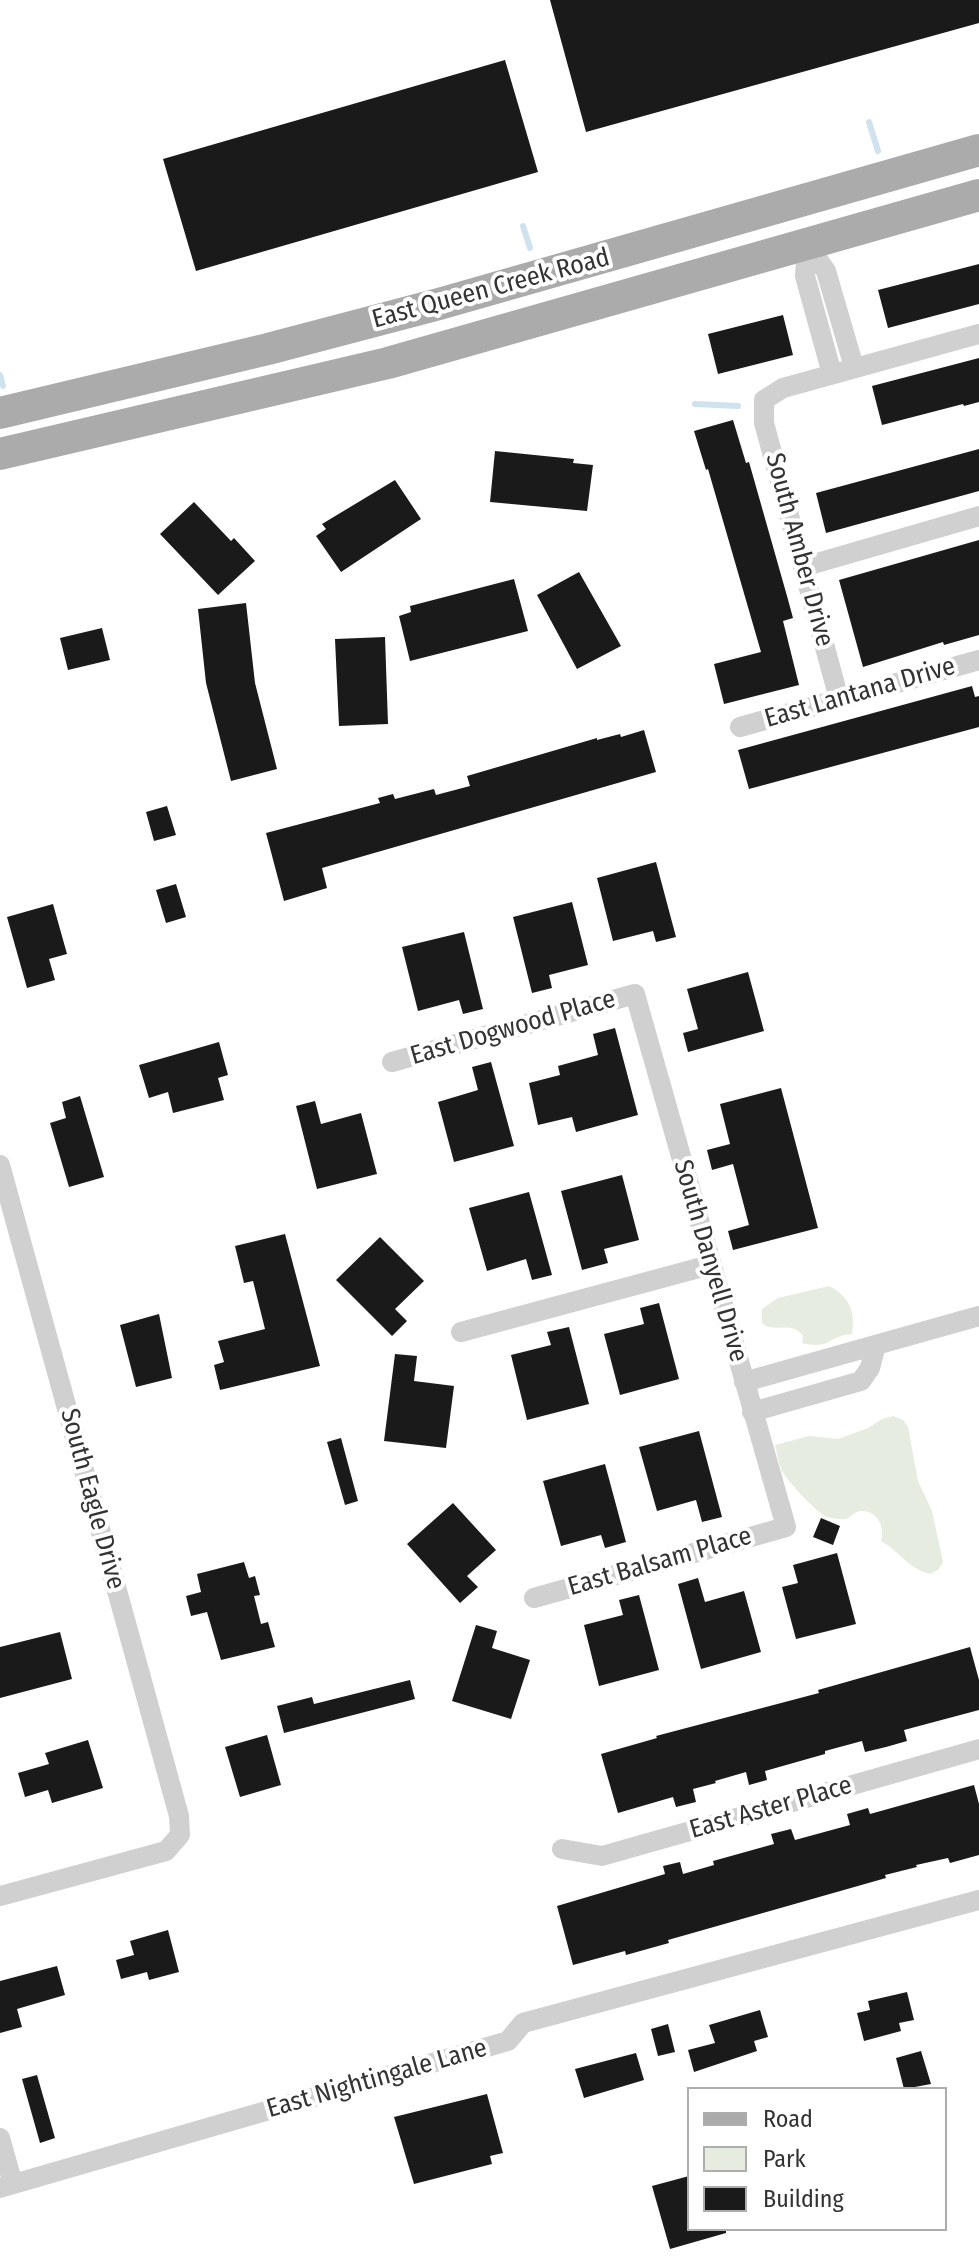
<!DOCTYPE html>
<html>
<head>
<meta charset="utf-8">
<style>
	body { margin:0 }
	#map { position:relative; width:979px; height:2263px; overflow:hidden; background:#fff; font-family:"Fira Sans Condensed",sans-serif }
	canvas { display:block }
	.legend { position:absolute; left:687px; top:2087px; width:260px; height:144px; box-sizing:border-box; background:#fff; border:2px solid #adadad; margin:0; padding:10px 14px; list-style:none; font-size:24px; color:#333 }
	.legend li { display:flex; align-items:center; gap:16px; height:40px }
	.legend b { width:40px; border:2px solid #adadad }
</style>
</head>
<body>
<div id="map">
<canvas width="979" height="2263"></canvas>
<ul class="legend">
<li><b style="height:10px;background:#ababab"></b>Road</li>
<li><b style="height:22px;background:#e6ecdf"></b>Park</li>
<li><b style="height:22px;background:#1a1a1a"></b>Building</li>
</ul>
</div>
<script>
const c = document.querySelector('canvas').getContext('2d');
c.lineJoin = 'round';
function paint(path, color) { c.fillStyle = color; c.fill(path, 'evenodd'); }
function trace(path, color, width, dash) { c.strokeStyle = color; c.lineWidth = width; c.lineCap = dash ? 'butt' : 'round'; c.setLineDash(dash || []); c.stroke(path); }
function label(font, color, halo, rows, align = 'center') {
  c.font = font + ' "Fira Sans Condensed",sans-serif'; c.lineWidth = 8; c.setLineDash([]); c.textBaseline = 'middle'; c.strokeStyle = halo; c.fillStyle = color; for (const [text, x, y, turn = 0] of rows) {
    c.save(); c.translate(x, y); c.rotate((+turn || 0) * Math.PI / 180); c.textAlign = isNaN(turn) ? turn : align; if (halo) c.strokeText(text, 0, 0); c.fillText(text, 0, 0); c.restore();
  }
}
paint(new Path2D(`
	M829 1286C849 1296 856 1312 852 1334 827 1336 832 1350 802 1343L803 1336C792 1320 775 1334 762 1323V1309L778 1298Z
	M893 1416 903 1420 908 1427 918 1481 932 1511 943 1562 938 1570 930 1574C909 1569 899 1551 881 1541 885 1528 878 1510 861 1511 853 1512 851 1518 845 1519 843 1520 829 1518 827 1517 818 1514 785 1479 781 1469 778 1462 777 1453 775 1445L809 1436 838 1439 868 1428 882 1419Z`), '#e6ecdf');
trace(new Path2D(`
	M869 122 878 151
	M523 226 530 248
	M0 375 3 386
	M695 404 738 406`), '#cfe2ee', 6);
paint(new Path2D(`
	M550 0H979V23L586 132Z
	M505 60 538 172 196 271 163 159Z
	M979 264V304L888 328 878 290Z
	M783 315 793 355 718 374 708 334Z
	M979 358V402L964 406 963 404 882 425 872 386Z
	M733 420 746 463 749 462 787 596 793 618 783 621 799 685 724 704 714 664 761 652 708 469 706 470 694 431Z
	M979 449V491L826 533 816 493Z
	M495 451 574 459 573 463 593 465 587 511 490 502Z
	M395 480 421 519 341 572 316 536 326 529 322 524Z
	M194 502 231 541 234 538 255 561 218 595 160 534Z
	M979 540V635L944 645 943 642 863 667 839 580Z
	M579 572 621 646 577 669 537 595Z
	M514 579 528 631 410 661 399 616 411 612 410 606Z
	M246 603 255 683 277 769 231 781 206 683 198 609Z
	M102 628 110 660 68 670 60 638Z
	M385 637 388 724 339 726 335 639Z
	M972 686 975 697 979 696V727L749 789 738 750Z
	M644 730 656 772 322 868 327 888 284 901 266 833 380 803 378 798 393 794 395 799 434 789 436 795 470 786 467 776 597 738V740L620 734 621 737Z
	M167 806 176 835 154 841 146 812Z
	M656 862 676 937 656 942 653 931 613 941 597 878Z
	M176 884 186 917 166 923 156 890Z
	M572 902 588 965 549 975 552 988 532 993 513 917Z
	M53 904 67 954 49 959 55 980 27 988 7 917Z
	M464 932 483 1009 463 1014 459 1000 418 1011 402 947Z
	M748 972 764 1031 688 1052 683 1033 698 1029 687 989Z
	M615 1028 638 1115 576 1132 572 1117 538 1125 529 1083 560 1075 558 1066 598 1055 593 1034Z
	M219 1042 228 1075 218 1078 224 1100 173 1113 168 1092 149 1098 139 1065Z
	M491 1062 514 1146 454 1162 438 1102 478 1090 472 1067Z
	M781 1088 818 1228 733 1250 728 1231 749 1225 733 1164 712 1170 707 1150 730 1144 720 1104Z
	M80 1096 104 1177 69 1187 50 1123 66 1118 62 1102Z
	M315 1101 321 1124 361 1113 377 1174 317 1189 296 1106Z
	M622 1175 639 1240 604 1249 608 1263 582 1270 561 1191Z
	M529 1192 552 1275 532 1280 526 1259 487 1271 469 1208Z
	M285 1234 320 1366 220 1390 214 1365 224 1362 218 1341 265 1329 253 1281 244 1283 235 1246Z
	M380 1237 424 1281 395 1309 407 1321 392 1336 336 1280Z
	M659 1303 679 1379 620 1395 604 1334 644 1324 640 1308Z
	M159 1314 172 1378 136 1387 120 1325Z
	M569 1327 589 1404 527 1420 511 1355 551 1345 547 1332Z
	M395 1354 417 1356 414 1381 454 1386 446 1448 384 1441Z
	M699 1431 722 1517 702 1522 696 1500 657 1511 639 1447Z
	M341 1438 358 1501 345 1505 327 1442Z
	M605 1464 626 1542 605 1548 601 1535 561 1546 543 1481Z
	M453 1503 496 1550 467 1576 478 1587 460 1603 407 1544Z
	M821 1518 840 1526 833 1545 813 1537Z
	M837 1553 856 1624 796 1639 782 1587 798 1583 793 1565Z
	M244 1562 249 1578 255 1576 260 1595 254 1596 261 1624 268 1622 275 1647 221 1660 207 1612 191 1616 186 1596 201 1592 197 1574Z
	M698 1578 705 1602 744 1591 761 1652 701 1669 678 1584Z
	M639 1595 659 1670 599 1686 584 1625 623 1615 619 1600Z
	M476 1625 497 1631 492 1648 530 1660 511 1719 452 1701Z
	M60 1632 72 1679 0 1698V1647Z
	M970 1647 979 1680V1710L904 1730 907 1741 886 1747 865 1752 862 1741 825 1751V1754L765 1771 767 1780 749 1785 746 1772 715 1781 716 1783 693 1789 696 1802 676 1807 673 1797 618 1813 601 1754 657 1738 656 1736 819 1693 818 1690Z
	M410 1680 415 1699 284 1733 277 1706 312 1697 314 1704Z
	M267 1735 281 1785 240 1797 225 1747Z
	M88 1740 103 1788 52 1803 48 1790 25 1797 18 1773 49 1764 45 1753Z
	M974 1785 979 1804V1855L950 1863 948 1858 916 1865 917 1867 885 1875 886 1878 668 1940 669 1943 626 1955 625 1951 573 1965 557 1906 665 1874 663 1866 680 1862 683 1874 714 1865 713 1861 774 1844 771 1834 791 1829 795 1840 850 1825 847 1814 868 1808 870 1814Z
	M168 1930 179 1972 149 1980 147 1972 121 1979 116 1960 134 1955 130 1941Z
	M57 1966 65 1995 17 2009 22 2027 0 2033V1981Z
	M907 1992 914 2020 899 2023 901 2031 864 2041 857 2013 870 2010 868 2001Z
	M760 2010 768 2037 754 2041 757 2051 694 2072 688 2050 715 2043 709 2025Z
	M668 2024 675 2052 658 2056 651 2029Z
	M921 2051 931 2084 904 2089 896 2058Z
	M636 2053 644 2080 584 2098 575 2069Z
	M37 2075 55 2138 40 2143 22 2079Z
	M487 2094 503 2153 490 2156 492 2164 414 2184 394 2117Z
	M689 2176V2229H726V2233L670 2249 652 2186Z`), '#1a1a1a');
trace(new Path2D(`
	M807 244 805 276 832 374
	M807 244 826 271 854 367
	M803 567 979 516
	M839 699 764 423V400L783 388 979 334
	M740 727 979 660
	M392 1062 635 994 786 1527 534 1598
	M0 1165 179 1816 180 1835 166 1851 0 1896
	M461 1332 710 1265
	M744 1382 979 1316
	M752 1412 861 1381 870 1368 876 1345
	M562 1849 602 1856 979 1749
	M0 2138 13 2184
	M0 2188 508 2041 523 2023 979 1900`), '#d0d0d0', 20);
trace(new Path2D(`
	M0 413 268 349 439 304 979 150
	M0 454 388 363 979 195`), '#ababab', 32);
label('26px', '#333', '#fff', [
	["East Queen Creek Road",491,289,-15],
	["South Amber Drive",799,550,75],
	["East Lantana Drive",860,693,-16],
	["East Dogwood Place",513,1028,-16],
	["South Danyell Drive",710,1261,74],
	["South Eagle Drive",92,1499,75],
	["East Balsam Place",660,1562,-16],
	["East Aster Place",771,1808,-16],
	["East Nightingale Lane",377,2079,-16]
]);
</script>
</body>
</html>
